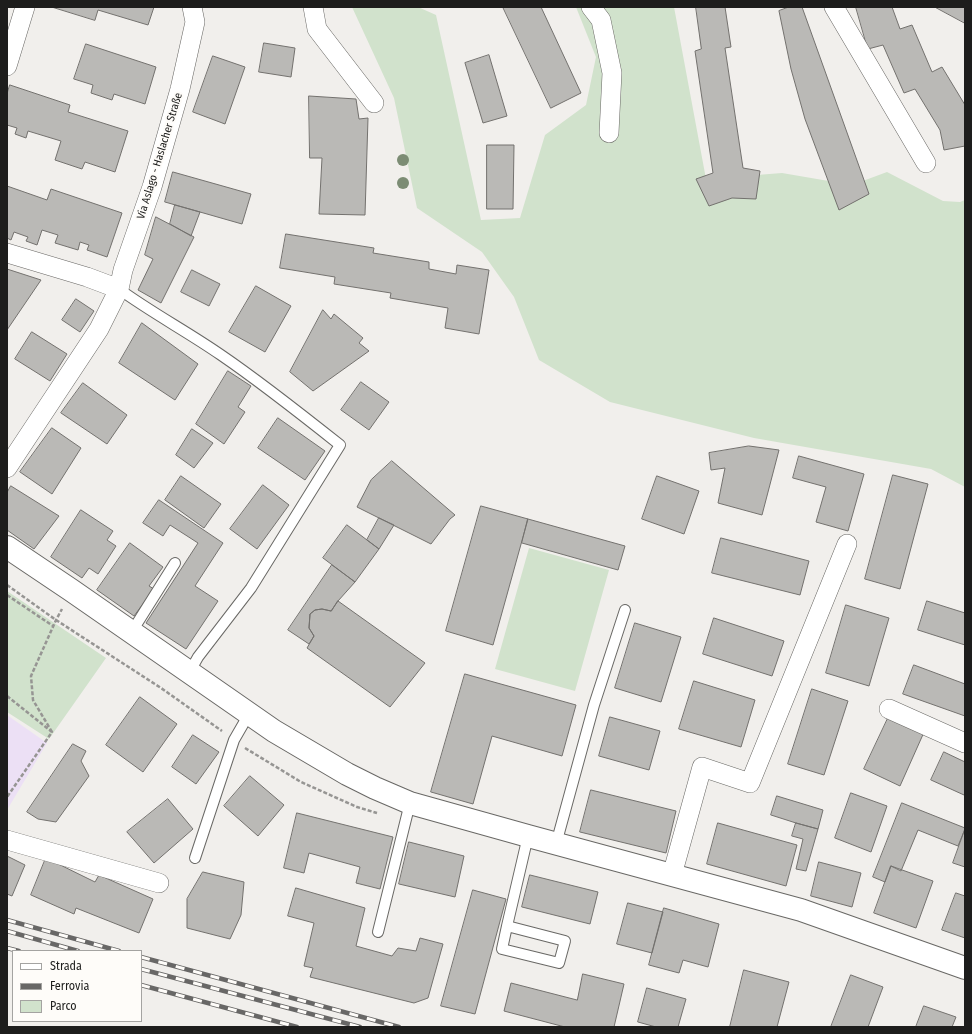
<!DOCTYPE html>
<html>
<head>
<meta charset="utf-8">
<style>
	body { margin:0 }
	#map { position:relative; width:972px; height:1034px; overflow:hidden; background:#f1efec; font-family:"Fira Sans Condensed",sans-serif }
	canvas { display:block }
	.frame { position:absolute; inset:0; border:8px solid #1d1d1c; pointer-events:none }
	.legend { position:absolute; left:12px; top:950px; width:130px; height:72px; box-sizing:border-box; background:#fefcf9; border:1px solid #a4a3a1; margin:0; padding:5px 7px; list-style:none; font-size:12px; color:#1d1d1c }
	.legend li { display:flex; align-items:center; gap:8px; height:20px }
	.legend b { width:20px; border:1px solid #a4a3a1 }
</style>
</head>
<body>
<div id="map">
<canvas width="972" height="1034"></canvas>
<div class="frame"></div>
<ul class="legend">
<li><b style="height:5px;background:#fff"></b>Strada</li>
<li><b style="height:5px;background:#686766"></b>Ferrovia</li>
<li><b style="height:11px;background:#d1e2cc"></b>Parco</li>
</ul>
</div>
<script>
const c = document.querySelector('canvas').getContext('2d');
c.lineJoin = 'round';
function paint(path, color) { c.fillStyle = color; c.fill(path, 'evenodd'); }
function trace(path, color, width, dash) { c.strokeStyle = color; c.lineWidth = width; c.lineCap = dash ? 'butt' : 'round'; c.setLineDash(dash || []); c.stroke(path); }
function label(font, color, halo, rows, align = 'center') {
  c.font = font + ' "Fira Sans Condensed",sans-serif'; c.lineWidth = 4; c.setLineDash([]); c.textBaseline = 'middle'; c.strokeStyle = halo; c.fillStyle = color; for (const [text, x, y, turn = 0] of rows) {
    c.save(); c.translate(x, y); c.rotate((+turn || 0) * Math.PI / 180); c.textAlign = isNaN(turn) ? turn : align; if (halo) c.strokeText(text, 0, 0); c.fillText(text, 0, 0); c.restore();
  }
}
paint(new Path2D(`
	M7 715 47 743 7 810Z`), '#ece0f5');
paint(new Path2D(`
	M352 7H418L436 15 481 220 520 218 545 135 586 105 596 57 576 7H674L706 179 782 173 852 185 887 172 943 201 960 202 965 200V487L931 469 754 438 610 402 539 360 514 297 482 252 417 208 394 98Z
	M529 548 609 570 575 691 495 669Z
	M7 591 106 658 49 739 7 712Z`), '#d1e2cc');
const building = new Path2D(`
	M52 7H154L148 25 98 10 95 20Z
	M503 7H541L581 93 551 108Z
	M696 7H725L731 47 725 48 743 168 760 171 756 199 732 198 709 206 696 179 713 173 695 51 701 49Z
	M789 7H802L869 194 839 210 805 119 791 69 779 11Z
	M856 7H892L900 29 912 25 932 72 942 67 965 105V146L944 150 940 130 915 89 904 93 883 45 868 49Z
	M935 7H965V23Z
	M264 43 295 48 291 77 259 72Z
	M86 44 156 67 145 104 114 94 112 100 91 93 93 85 74 79Z
	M489 55 507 116 483 123 465 63Z
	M213 56 245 67 225 124 193 112Z
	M10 85 70 105 68 112 128 131 115 172 85 162 82 169 55 160 61 141 28 131 26 138 15 134 17 128 7 125V94Z
	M309 96 356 99 359 119 368 118 365 215 319 214 322 158H310Z
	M487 145H514L513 209H487Z
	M173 172 251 194 242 224 165 202Z
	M7 186 47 200 51 189 122 213 107 257 87 250 89 245 80 242 78 250 55 243 58 235 42 230 37 245 26 241 28 237 14 232 11 240 7 238Z
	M175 205 200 212 191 236 170 224Z
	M156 217 194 237 161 303 138 290 153 259 145 255Z
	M286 234 374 248 373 253 429 262V269L456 274 457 265 489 270 479 334 445 328 448 308 390 298 391 293 334 284 335 277 280 268Z
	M7 269 41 280 7 330Z
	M192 270 220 284 209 306 181 292Z
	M256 286 291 306 265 352 229 332Z
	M76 299 94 311 80 332 62 320Z
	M323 310 331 319 334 314 363 338 359 343 369 351 313 391 290 372Z
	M142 323 198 364 175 400 119 363Z
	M32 332 67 354 50 381 15 359Z
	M228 371 251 386 238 407 245 412 224 444 196 424Z
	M361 382 389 402 369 430 341 410Z
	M83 383 127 415 107 444 61 413Z
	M278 418 325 451 305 480 258 448Z
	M52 428 81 448 52 494 20 472Z
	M192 429 213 443 194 468 176 455Z
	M749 446 779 450 762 515 718 503 725 468 711 470 709 453Z
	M799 456 864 474 848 531 816 522 826 487 793 478Z
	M392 461 455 515 450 519 431 544 357 507 371 480Z
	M893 475 928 484 900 589 865 579Z
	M181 476 221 504 204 528 165 500Z
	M657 476 699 491 684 534 642 519Z
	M263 485 289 505 257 549 230 529Z
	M11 486 59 516 34 549 7 530V493Z
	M159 500 223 543 195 586 218 601 186 649 146 623 198 543 170 525 163 536 143 523Z
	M481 506 528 519 493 645 446 631Z
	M81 510 113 531 107 540 116 546 98 574 89 568 82 578 51 557Z
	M379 518 394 525 379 549 367 540Z
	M528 519 625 546 618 570 522 543Z
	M347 525 379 549 355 582 323 558Z
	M721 538 809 561 800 595 712 573Z
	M130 543 163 567 149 586 154 589 134 616 97 590Z
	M332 565 355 582 338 601 331 611 322 609 315 610 310 614 309 628 314 636 309 644 288 630Z
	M338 601 425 663 390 707 307 648 314 636 309 628 310 614 315 610 322 609 331 611Z
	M927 601 965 613V645L918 630Z
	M846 605 889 618 869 686 826 673Z
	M714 618 784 641 772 676 703 654Z
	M635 623 681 637 661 702 615 688Z
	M914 665 965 684V716L903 694Z
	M465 674 576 705 562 756 492 736 473 804 431 792Z
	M694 681 755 700 741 747 679 729Z
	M812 689 848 701 824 775 788 764Z
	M140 697 177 724 143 772 106 745Z
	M890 714 925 730 900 786 864 769Z
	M610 717 660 731 649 770 599 756Z
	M193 735 219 752 196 784 172 767Z
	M73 744 86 751 81 761 89 776 56 822 38 819 27 812Z
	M944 752 965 762V793L964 795 931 780Z
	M250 776 284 805 258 836 224 806Z
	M591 790 676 811 666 853 580 832Z
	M851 793 887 806 871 852 835 838Z
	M777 796 823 810 818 829 796 823 771 815Z
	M168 799 193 829 154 863 127 832Z
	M902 803 965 828V829L958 846 918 830 901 871 891 866 885 882 873 877Z
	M297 813 393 837 380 889 356 883 360 867 309 853 304 873 284 868Z
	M718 823 797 845 786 886 707 864Z
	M796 823 818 829 806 871 796 869 803 839 792 836Z
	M965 829V867L953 863Z
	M409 842 464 856 455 897 399 884Z
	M7 856 25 865 12 896 7 894Z
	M46 858 95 882 99 875 153 899 139 933 76 908 74 914 31 895Z
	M819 862 861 873 852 907 811 896Z
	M891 866 933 881 916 928 874 913Z
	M203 872 244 882 241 915 230 939 187 928V899Z
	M530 875 598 892 590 924 522 907Z
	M296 888 365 908 356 946 392 956 398 948 416 951 420 938 443 944 428 998 414 1003 310 977 313 968 304 966 314 923 288 916Z
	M473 890 506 899 475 1014 441 1006Z
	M956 893 965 896V938L942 930Z
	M628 903 663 912 652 953 617 944Z
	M664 908 719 924 708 967 683 960 679 973 649 965Z
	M744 970 789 982 777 1027H730Z
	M583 974 624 984 614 1027H565L504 1011 511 983 577 1000Z
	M851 975 883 987 868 1027H831Z
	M647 988 686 999 678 1027H656L638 1022Z
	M924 1006 956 1017 952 1027H916Z`);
paint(building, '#bab9b6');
trace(building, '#73716e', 1);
const lane = new Path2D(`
	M119 289C152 313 188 332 221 355 262 383 301 414 340 445L251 588 198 657 189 673
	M131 633 175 563
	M556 844 594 705 625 610
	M195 858 234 740 249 714
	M507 926 565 941 559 963 502 949Z
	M507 926 528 836
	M378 932 410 803`);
const street = new Path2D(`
	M313 7 317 29 374 103
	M591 7 601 20 612 73 609 133
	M834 7 926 163
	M7 66 25 7
	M7 253 87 277 119 289
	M7 468 99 329 119 289 123 270 152 187 180 89 195 22 192 7
	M889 709 965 743
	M7 840 159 883
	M672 875 702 767 750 783 847 544`);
const secondary = new Path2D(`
	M7 547 71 590 274 731 347 774 375 788 410 803 528 836 801 910 965 968`);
trace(lane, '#696865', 12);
trace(street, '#696865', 20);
trace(secondary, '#696865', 24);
trace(new Path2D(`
	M7 585 56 620 161 688 222 731
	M7 595 53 626
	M7 696 52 732 7 797
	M52 732 33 700 31 676 56 620 62 609
	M245 748 301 782 357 807 377 813`), '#969593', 2.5, [4, 2]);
trace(lane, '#fff', 10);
trace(street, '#fff', 19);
trace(secondary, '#fff', 22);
const rail = new Path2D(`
	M7 920 119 951
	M7 931 78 951
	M7 948 19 951
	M141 957 399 1027
	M141 969 360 1027
	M141 985 297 1027`);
trace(rail, '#686766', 4.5);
trace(rail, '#fefcf9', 3, [9]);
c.fillStyle = '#7c8c74';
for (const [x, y] of [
	[403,160],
	[403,183]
]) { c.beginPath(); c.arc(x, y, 6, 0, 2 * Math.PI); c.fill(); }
label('11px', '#1d1d1c', '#fefcf9', [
	["Via Aslago - Haslacher Straße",160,156,-73]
]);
</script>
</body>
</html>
